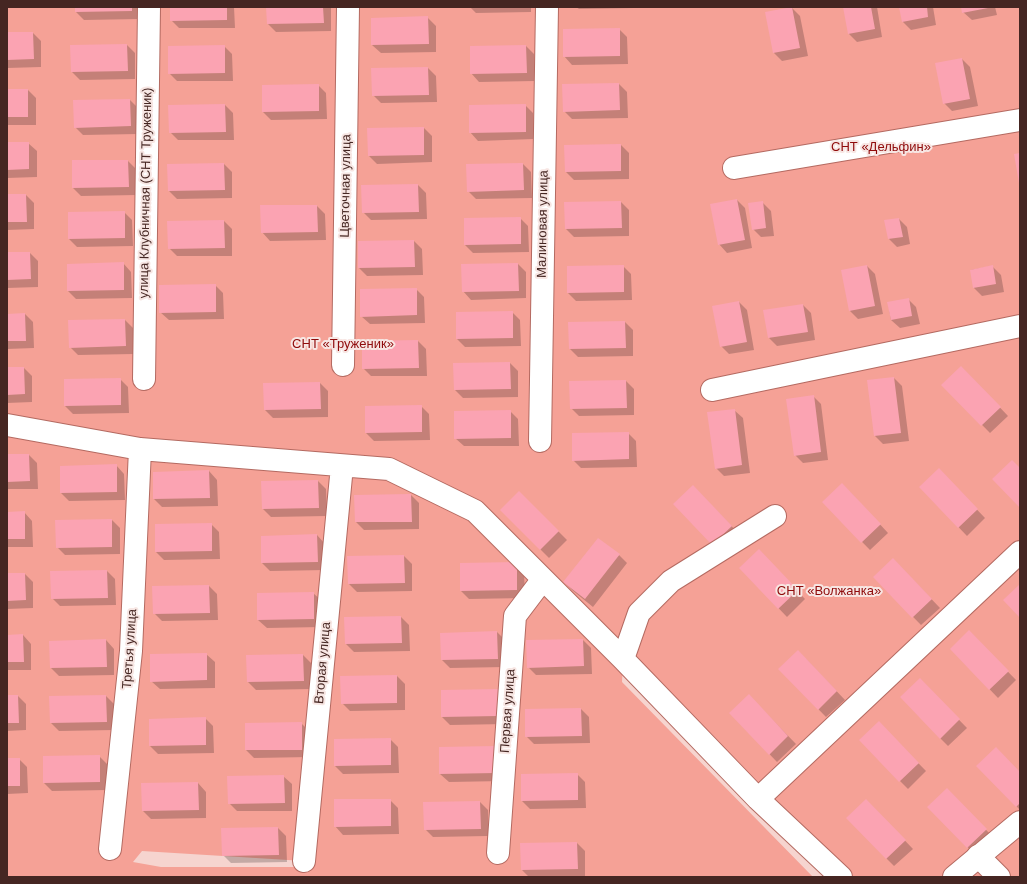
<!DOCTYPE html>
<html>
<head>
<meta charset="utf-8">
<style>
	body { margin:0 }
	#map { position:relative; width:1027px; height:884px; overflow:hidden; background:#f6d4cf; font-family:Arial,sans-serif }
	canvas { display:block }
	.frame { position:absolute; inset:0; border:8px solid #452622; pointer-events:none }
</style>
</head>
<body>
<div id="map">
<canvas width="1027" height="884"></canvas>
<div class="frame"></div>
</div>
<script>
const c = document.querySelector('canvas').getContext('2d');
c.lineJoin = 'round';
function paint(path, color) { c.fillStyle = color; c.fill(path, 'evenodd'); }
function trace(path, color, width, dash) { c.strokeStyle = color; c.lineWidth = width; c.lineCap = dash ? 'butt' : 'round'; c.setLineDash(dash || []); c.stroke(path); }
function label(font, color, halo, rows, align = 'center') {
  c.font = font + ' Arial,sans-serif'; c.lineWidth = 4; c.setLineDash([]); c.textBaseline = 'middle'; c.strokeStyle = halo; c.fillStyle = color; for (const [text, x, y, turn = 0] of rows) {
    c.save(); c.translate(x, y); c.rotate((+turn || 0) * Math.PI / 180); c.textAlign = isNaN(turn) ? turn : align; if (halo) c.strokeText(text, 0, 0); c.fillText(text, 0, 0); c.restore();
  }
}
paint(new Path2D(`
	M7 7H1020V877H844L623 660 622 682 813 877H7ZM142 851 304 861 303 867H161L133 862Z`), '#f5a196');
paint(new Path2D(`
	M76 7H140V19L84 20 76 12Z
	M171 7H234L235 28H179L171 20Z
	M267 7H331V31L276 32 268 24Z
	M470 7H531V12L476 13Z
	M576 7H634V8L579 9Z
	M844 7H877L882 37 857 42 849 34Z
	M900 7H933L936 25 911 30 903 22Z
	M962 7H995L997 15 972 20 963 12Z
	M792 8 800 16 808 56 782 61 774 53Z
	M427 17 436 26V52L381 53 372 45Z
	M619 29 627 37 628 64 572 65 564 56Z
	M7 33H33L41 41V67L7 68Z
	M127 45 135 53V79L80 80 72 72Z
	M224 46 232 54 233 81H177L169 73Z
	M526 46 534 54 535 81 479 82 471 73V47Z
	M962 59 970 67 978 106 952 111 944 103Z
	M428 68 436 76 437 102 381 103 373 95Z
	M619 84 627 92 628 118 572 119 564 111Z
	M318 85 326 93 327 119 271 120 263 112V86Z
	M7 90H28L36 98V125H7Z
	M130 100 138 108V134L83 135 75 127Z
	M225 105 233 113 234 140H178L170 132Z
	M525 105 533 113 534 139 478 141 470 132Z
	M424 128 432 136V162L377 164 369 156Z
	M7 143H28L37 151V177L7 178Z
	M621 145 629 153V179L574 180 566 172Z
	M73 161H128L136 169 137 195 81 196 73 188Z
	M224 164 232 172V198L177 199 169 191Z
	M523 164 531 172 532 198 476 199 468 191Z
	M418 185 426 193 427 219 371 220 363 212Z
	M7 195H26L34 203V229L7 230Z
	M737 200 745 208 752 248 727 253 719 244Z
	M621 202 629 210V236L574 237 566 229Z
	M762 202 771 211 774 236 761 237 753 229Z
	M317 206 325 214 326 240 270 241 262 232Z
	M124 212 132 220 133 246 77 247 69 239V213Z
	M520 218 528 226 529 252 473 253 465 245V219Z
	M899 219 907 227 910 244 897 247 889 239Z
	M224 221 232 229V256H177L169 248Z
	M414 241 422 249 423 275 367 276 359 268Z
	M7 253H30L38 261V287L7 288Z
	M123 263 131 272 132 298 76 299 68 291Z
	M518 264 526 272V298L471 300 463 291Z
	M623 266 631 274 632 300 576 301 568 293Z
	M867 266 875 274 883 314 858 319 850 311Z
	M992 266 1001 275 1004 292 982 296 974 288 971 270Z
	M215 285 223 293 224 319 169 320 160 312Z
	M416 289 424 297 425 323 370 324 361 316Z
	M908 299 916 307 920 324 900 328 891 320 888 303Z
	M739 302 747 310 754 350 729 354 721 346Z
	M803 305 811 313 815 340 777 346 769 338Z
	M512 312 520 320 521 346 465 347 457 339Z
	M25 314 33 322 34 348 7 349V315Z
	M125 320 133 328 134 354 78 355 70 347Z
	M625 322 633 330V356L578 357 570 349 569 323Z
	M418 341 426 349 427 376H371L363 368Z
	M510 363 518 371V397L463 398 455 390Z
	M7 368H24L32 376V402L7 403Z
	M969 375 1008 416 990 433 943 385Z
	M894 378 902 386 909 441 883 444 875 436Z
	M120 379 128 387 129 413 73 414 65 406Z
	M626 381 634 389V415L579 416 571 408Z
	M320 383 328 391V417L273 418 265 410Z
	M813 396 821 404 828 460 803 463 795 455Z
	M421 406 429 414 430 440 374 441 366 433Z
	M734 410 743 418 750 473 724 476 716 468Z
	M510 411 518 419 519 446H464L455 438Z
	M628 433 636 441 637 467 581 468 573 460Z
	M7 455H29L37 463 38 489H7Z
	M116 465 124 474 125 500 69 501 61 493Z
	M939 470 985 518 967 536 920 487Z
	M209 471 217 480 218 506 162 507 154 499V473Z
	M318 481 326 489 327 516 271 517 263 509Z
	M693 486 739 534 721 552Z
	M519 492 567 540 549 558 501 510Z
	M850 492 888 533 870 550 823 502Z
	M411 495 419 503V529L364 530 356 522 355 496Z
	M24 512 32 521 33 547H7V513Z
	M112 520 120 528V554L65 555 57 547Z
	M211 524 219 532 220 559 164 560 156 552Z
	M317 535 325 544 326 570 270 571 262 563Z
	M759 551 805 599 787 617 740 568Z
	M619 555 627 563 593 607 572 590 564 582Z
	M404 556 412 564V591L357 592 349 584Z
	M893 559 940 608 921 625 874 577Z
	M516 563 524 571 525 598 469 599 461 591Z
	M107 571 115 579 116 605 60 606 52 598Z
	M7 574H25L33 582V608L7 609Z
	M209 586 217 594 218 620 162 621 154 613Z
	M313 593 322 601V627L267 628 258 620Z
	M401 617 409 625 410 651 354 652 346 644Z
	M497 632 505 640V667L450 668 442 660Z
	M23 635 31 644V670H7V636Z
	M106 640 114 649V675L59 676 51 668Z
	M583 640 591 648 592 674 536 675 528 667Z
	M977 640 1016 680 998 698 951 649Z
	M206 654 215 662V688L160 689 151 681Z
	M303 655 311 663 312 689 256 690 248 682Z
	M806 659 845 700 826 717 779 669Z
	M397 676 405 684V710L350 711 342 703Z
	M920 680 967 728 948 746 940 738Z
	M497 690 505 698 506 724 450 725 442 717Z
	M7 696H18L26 704V730L7 731Z
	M106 696 114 704V730L59 731 51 723Z
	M757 704 796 744 777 762 730 713Z
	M581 709 589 717 590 743 534 744 526 736Z
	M205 718 213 726 214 753 158 754 150 746Z
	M301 723 309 731 310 757 254 758 246 750Z
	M879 723 926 771 908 789 900 781Z
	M390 739 398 747 399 773 343 774 335 766Z
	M495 747 504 781 449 782 440 774V748Z
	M99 756 107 764 108 790 52 791 44 783Z
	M7 759H19L27 767 28 793 7 794Z
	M978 766 1020 773V810Z
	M577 774 585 782 586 808 530 809 522 801Z
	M283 776 292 784V811H237L229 803Z
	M198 783 206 792V818L151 819 143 811Z
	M947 790 994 838 975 855 929 807Z
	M390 800 398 808 399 834 343 835 335 826Z
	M866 800 913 849 894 866 886 858Z
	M480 802 488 810V836L433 837 425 829Z
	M278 828 286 836 287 862 231 863 223 855Z
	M577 843 585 851V877H529L522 870Z`), '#0003');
paint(new Path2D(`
	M75 7H132V11L75 12Z
	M170 7H227V20L170 21Z
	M266 7H323L324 23 267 24Z
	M792 7 800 48 773 53 765 12Z
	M843 7H871L875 29 848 34Z
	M899 7H927L928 17 902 22Z
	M961 7H988V8L962 13Z
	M428 16 429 44 371 45V18Z
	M620 28V56L563 57V29Z
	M7 32H33L34 59 7 60Z
	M127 44 128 71 71 72 70 45Z
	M225 45V73L168 74V46Z
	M526 45 527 73 470 74V46Z
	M962 58 970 99 943 104 935 63Z
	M428 67 429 95 372 96 371 68Z
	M619 83 620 110 563 112 562 84Z
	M319 84V111L262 112V85Z
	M7 89H28V117H7Z
	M130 99 131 126 74 128 73 100Z
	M225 104 226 132 169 133 168 105Z
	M526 104V132L469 133V105Z
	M424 127V155L368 156 367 128Z
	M7 142H29V169L7 170Z
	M621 144V171L565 172 564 145Z
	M1020 153V183H1019L1014 154Z
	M72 160H128L129 187 72 188Z
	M224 163 225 190 168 191 167 164Z
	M523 163 524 190 467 192 466 164Z
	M418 184 419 212 362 213 361 185Z
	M7 194H26L27 222H7Z
	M737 199 745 240 718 245 710 204Z
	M621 201 622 228 565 229 564 202Z
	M763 201 766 228 752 230 748 203Z
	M260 205H317L318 232 261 233Z
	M125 211V238L68 239V212Z
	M521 217V244L464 245V218Z
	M899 218 903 237 888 239 884 220Z
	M224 220 225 248 168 249 167 221Z
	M414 240 415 267 358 268V241Z
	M7 252H30L31 279 7 280Z
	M124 262V290L67 291V264Z
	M518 263 519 291 462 292 461 264Z
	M624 265V292L567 293V266Z
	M867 265 875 306 849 311 841 270Z
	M993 265 996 284 973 288 970 270Z
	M216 284V312L159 313V285Z
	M417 288V315L360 317V289Z
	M909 298 912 316 891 320 887 302Z
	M739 301 747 342 720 347 712 306Z
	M803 304 808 332 768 338 763 310Z
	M513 311V338L456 339V312Z
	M25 313 26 341H7V314Z
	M125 319 126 346 69 348 68 320Z
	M625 321 626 348 569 349 568 322Z
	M418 340 419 368 362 369V341Z
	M510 362 511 389 454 390 453 363Z
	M961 366 1001 407 981 426 941 385Z
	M7 367H24L25 394 7 395Z
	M894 377 901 433 874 436 867 380Z
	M121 378V405L64 406V379Z
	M626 380 627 408 570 409 569 381Z
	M320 382 321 409 264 410 263 383Z
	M814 395 821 452 794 456 786 399Z
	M422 405V432L365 433V406Z
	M735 409 742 465 715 469 707 412Z
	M511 410V438L454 439V411Z
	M629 432V459L572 461V433Z
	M7 454H29L30 481 7 482Z
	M1012 460 1020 468V508L992 479Z
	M117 464V492L60 493V466Z
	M939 468 978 509 958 528 919 487Z
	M209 470 210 498 153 499V472Z
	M318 480 319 508 262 509 261 481Z
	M842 483 881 524 861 543 822 502Z
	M693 485 732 526 712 545 673 504Z
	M519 491 559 531 540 550 500 510Z
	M411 494 412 522H355L354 495Z
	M25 511V539H7V512Z
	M112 519V547L56 548 55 520Z
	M212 523V551L155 552V524Z
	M317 534 318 562 261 563V536Z
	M598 538 620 554 585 599 563 582Z
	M759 549 798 590 778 609 739 568Z
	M404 555 405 583 348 584 347 556Z
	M893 558 932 599 912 618 873 577Z
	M517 562V590L460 591V563Z
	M107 570 108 598 51 599 50 571Z
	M7 573H25L26 600 7 601Z
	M1020 584V618L1003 600Z
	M209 585 210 613 153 614 152 586Z
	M314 592V619L257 620V593Z
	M401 616 402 643 345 644 344 617Z
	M969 630 1009 671 989 690 950 649Z
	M497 631 498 659 441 660 440 633Z
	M23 634 24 662H7V635Z
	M106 639 107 667 50 668 49 641Z
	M583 639 584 666 527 668 526 640Z
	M798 650 837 691 818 710 778 669Z
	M207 653V680L150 682V654Z
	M303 654 304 681 247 682 246 655Z
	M397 675V703L341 704 340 676Z
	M920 678 960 719 940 739 900 697Z
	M498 689V716L441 717V690Z
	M749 694 788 736 769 755 729 713Z
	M7 695H18L19 723H7Z
	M106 695 107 722 50 723 49 696Z
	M581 708 582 736 525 737V709Z
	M206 717V745L149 746V719Z
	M879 721 919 763 899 782 859 740Z
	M302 722V750H245V723Z
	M391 738V765L334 766V739Z
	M496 746V773L439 774V747Z
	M996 747 1020 772V803L1016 807 976 766Z
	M100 755V782L43 783V756Z
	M7 758H20V786H7Z
	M578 773V800L521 801V774Z
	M284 775 285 803 228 804 227 776Z
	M198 782 199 810 142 811 141 783Z
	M947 788 987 829 967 848 927 807Z
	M334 799H391V826L334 827Z
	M866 799 906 840 886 859 846 818Z
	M480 801 481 829 424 830 423 802Z
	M278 827 279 855 222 856 221 828Z
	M577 842 578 869 521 870 520 843Z`), '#fba3b2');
const minor = new Path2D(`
	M734 168 1020 120
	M343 365 348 7
	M144 379 149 7
	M712 390 1020 326
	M7 425 140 449 389 469 475 511 623 659 758 799 841 877
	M540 441 547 7
	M623 659 639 613 671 581 775 516
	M758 799 1020 552
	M110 849 131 651 140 449
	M498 853 515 616 543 579
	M978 856 999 877
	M304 861 342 466`);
const tertiary = new Path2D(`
	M954 877 1020 822`);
trace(minor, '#b46a61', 24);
trace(tertiary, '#b46a61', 24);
trace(minor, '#fff', 22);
trace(tertiary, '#fff', 22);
label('13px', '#8f0b0b', '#f7e6e3', [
	["СНТ «Дельфин»",881,147],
	["СНТ «Труженик»",343,344],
	["СНТ «Волжанка»",829,591]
]);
label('13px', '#452622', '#f7e6e3', [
	["Цветочная улица",346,186,-89],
	["улица Клубничная (СНТ Труженик)",146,193,-89],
	["Малиновая улица",543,224,-89],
	["Третья улица",130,649,-86],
	["Вторая улица",323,663,-85],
	["Первая улица",508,711,-86]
]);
</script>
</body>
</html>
